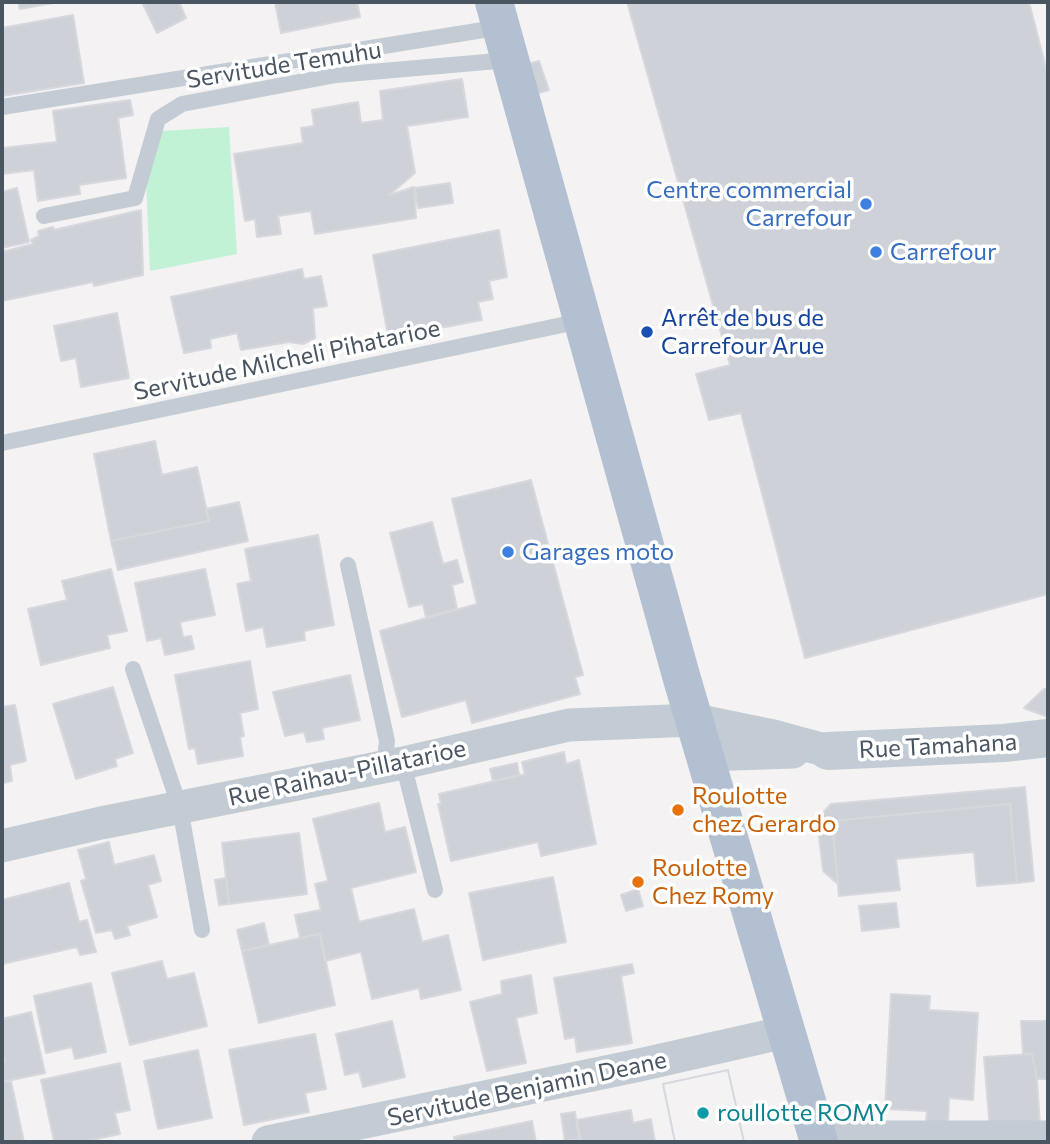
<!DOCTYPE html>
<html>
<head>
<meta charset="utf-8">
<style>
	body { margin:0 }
	#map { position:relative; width:1050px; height:1144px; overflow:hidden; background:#f4f2f2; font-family:Commissioner,sans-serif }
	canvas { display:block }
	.frame { position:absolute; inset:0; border:4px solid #495561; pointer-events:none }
</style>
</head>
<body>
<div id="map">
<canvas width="1050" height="1144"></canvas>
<div class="frame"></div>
</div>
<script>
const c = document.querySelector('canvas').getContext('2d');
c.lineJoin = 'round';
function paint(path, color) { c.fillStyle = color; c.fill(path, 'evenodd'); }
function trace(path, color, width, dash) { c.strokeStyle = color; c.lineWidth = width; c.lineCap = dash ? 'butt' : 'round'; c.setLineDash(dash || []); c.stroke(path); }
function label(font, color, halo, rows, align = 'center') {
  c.font = font + ' Commissioner,sans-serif'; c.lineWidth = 7; c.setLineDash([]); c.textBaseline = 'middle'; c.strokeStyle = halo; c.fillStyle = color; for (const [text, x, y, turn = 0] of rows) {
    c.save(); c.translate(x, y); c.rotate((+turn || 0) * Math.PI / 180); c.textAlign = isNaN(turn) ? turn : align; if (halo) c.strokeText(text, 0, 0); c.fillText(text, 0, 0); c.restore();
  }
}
paint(new Path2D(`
	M229 127 237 254 150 271 146 181 161 131Z`), '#c1f2d6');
const building = new Path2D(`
	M18 2H59L20 9Z
	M142 2H179L186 18 157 33Z
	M275 2H357L360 17 281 33Z
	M627 2H1029L1048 76V594L805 658 741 413 709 420 696 374 730 365Z
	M73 15 84 83 2 96V28Z
	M539 61 549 90 532 95 522 66Z
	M462 79 468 117 407 126 415 173 389 195 414 187 416 218 315 234 311 211 278 216 281 234 257 237 255 219 245 221 234 154 303 143 301 128 314 126 312 110 358 102 361 123 383 120 380 91Z
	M130 100 133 115 118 118 126 178 79 185 80 194 38 201 34 170 2 174V148L57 142 53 111Z
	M450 183 453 203 418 208 415 188Z
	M17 188 29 242 2 248V192Z
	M141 210 143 275 94 286 93 282 2 301V252L33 244 31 240 39 236 38 231 53 227 54 230Z
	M499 230 507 277 489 281 493 299 478 302 482 320 414 333 413 331 388 335 373 255Z
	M302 269 304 279 321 276 327 306 313 308 315 338 303 344 289 342 241 350 237 333 210 339 211 348 184 353 171 297Z
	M117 313 129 378 81 387 76 358 61 361 54 326Z
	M155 441 162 475 197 467 209 521 111 541 94 454Z
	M531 480 583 675 575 677 580 694 472 723 466 700 402 717 380 631 477 604 452 499Z
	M239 502 248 541 118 570 111 541 209 521 206 509Z
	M432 522 443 564 457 560 463 582 452 585 457 609 426 617 423 604 409 607 390 533Z
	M318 535 334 625 304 631 305 640 267 647 263 627 246 631 237 584 251 581 245 549Z
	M111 569 127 631 107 635 110 648 41 665 28 609 67 600 62 581Z
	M205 569 215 615 180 622 183 637 191 636 194 649 165 655 161 638 147 641 135 583Z
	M250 661 258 709 240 713 244 736 240 737 243 756 198 764 195 748 189 749 175 675Z
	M350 675 360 720 322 728 324 739 307 742 304 732 285 736 273 692Z
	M113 687 133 753 115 759 117 766 76 779 53 704Z
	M1044 689H1048V717L1024 708Z
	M15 705 26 761 10 765 12 781 2 783V707Z
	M564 752 566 764 579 760 596 844 541 856 538 842 451 861 438 804H441L439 794 525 774 522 762Z
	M517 763 519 775 493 781 490 769Z
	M1025 787 1034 881 1017 883 1010 804 832 821 838 884 823 871 817 819 831 804Z
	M379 803 385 832 405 827 416 872 351 888 359 922 414 909 422 942 448 935 461 990 421 999 419 988 372 999 361 952 325 961 320 934 300 938 295 915 321 910 315 884 328 881 313 819Z
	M1010 804 1017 883 977 886 974 852 896 859 900 890 839 896 832 821Z
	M299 833 307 894 229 904 222 843Z
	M109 842 114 865 154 855 161 881 148 885 157 917 127 926 130 935 115 939 112 930 96 933 81 881 86 879 78 850Z
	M553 877 566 942 483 960 469 893Z
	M226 878 229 904 219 905 215 880Z
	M69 883 79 922 87 920 96 952 80 955 77 947 2 964V900Z
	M638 889 643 906 626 911 621 895Z
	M896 903 899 927 862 931 859 906Z
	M264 923 269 945 242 951 237 930Z
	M320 934 335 1005 259 1023 242 951Z
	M162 961 167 979 194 973 207 1026 130 1045 112 973Z
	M632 964 634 973 621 976 632 1043 577 1052 575 1037 565 1039 554 978Z
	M531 975 537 1013 516 1018 526 1063 487 1071 470 1002 502 994 501 981Z
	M91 983 106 1052 75 1059 72 1047 46 1053 34 996Z
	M891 994 930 996 929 1010 978 1013 973 1100 949 1098 948 1125 926 1124 927 1111 885 1109Z
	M31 1012 45 1073 2 1082V1062L5 1061 2 1050V1019Z
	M392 1021 405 1077 363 1087 359 1072 345 1075 336 1034Z
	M1021 1021H1048V1079H1037L1032 1054H1023Z
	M315 1034 326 1089 305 1093 309 1112 244 1125 229 1050Z
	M198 1050 212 1118 158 1129 144 1061Z
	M1032 1054 1037 1079 1040 1126 990 1130 984 1057Z
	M120 1063 130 1110 115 1113 120 1134 82 1142H51L54 1141 41 1080Z
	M728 1070 744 1142H675L663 1084Z
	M728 1070 744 1142H675L663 1084Z
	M11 1081 24 1142H2V1082Z
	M631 1110 633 1123 651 1119 655 1142H581L577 1120Z
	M575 1112 579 1139 565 1141 561 1114Z
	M532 1121 536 1142H455L454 1137Z`);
paint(building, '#ced1d7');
trace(building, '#d6d8de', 2);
trace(new Path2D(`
	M2 107 502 27
	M44 216 135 198 158 119 182 104 336 75 509 60
	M2 443 581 321
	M348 565 387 741 384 767
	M133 669 180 808 202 930
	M403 763 435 890`), '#c3ccd4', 16);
trace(new Path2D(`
	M705 755 793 752
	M2 846 101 823 403 763 569 725 695 720 773 736 828 751
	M818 1137H1048
	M268 1142 635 1066 786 1032`), '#c3ccd4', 33);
trace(new Path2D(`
	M828 751 1004 743 1048 738`), '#c3ccd4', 38);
trace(new Path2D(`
	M494 2 682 679 819 1142`), '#b2c0d1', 38);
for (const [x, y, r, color] of [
	[866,204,7,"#3f7fe0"],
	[876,252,7,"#3f7fe0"],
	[647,332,7,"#1a4fb4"],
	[508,552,7,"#3f7fe0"],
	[678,810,7,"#e8710a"],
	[638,882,7,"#e8710a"],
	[703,1113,7,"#0f9aa8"]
]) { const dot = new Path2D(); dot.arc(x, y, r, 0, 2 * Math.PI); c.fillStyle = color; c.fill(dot); trace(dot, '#fff', 2.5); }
label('24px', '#495561', '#fff', [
	["Servitude Temuhu",284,65,-9],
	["Servitude Milcheli Pihatarioe",287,360,-12],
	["Rue Tamahana",938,746,-3],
	["Rue Raihau-Pillatarioe",347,773,-12],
	["Servitude Benjamin Deane",527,1089,-12]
]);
label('24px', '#366cbe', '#fff', [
	["Centre commercial",852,190,"right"],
	["Carrefour",852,218,"right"],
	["Carrefour",890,252],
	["Garages moto",522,552]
], 'left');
label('24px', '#164399', '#fff', [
	["Arrêt de bus de",661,318],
	["Carrefour Arue",661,346]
], 'left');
label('24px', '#c56008', '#fff', [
	["Roulotte",692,796],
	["chez Gerardo",692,824],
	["Roulotte",652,868],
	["Chez Romy",652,896]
], 'left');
label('24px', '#0d838f', '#fff', [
	["roullotte ROMY",717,1113]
], 'left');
</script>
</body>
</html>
